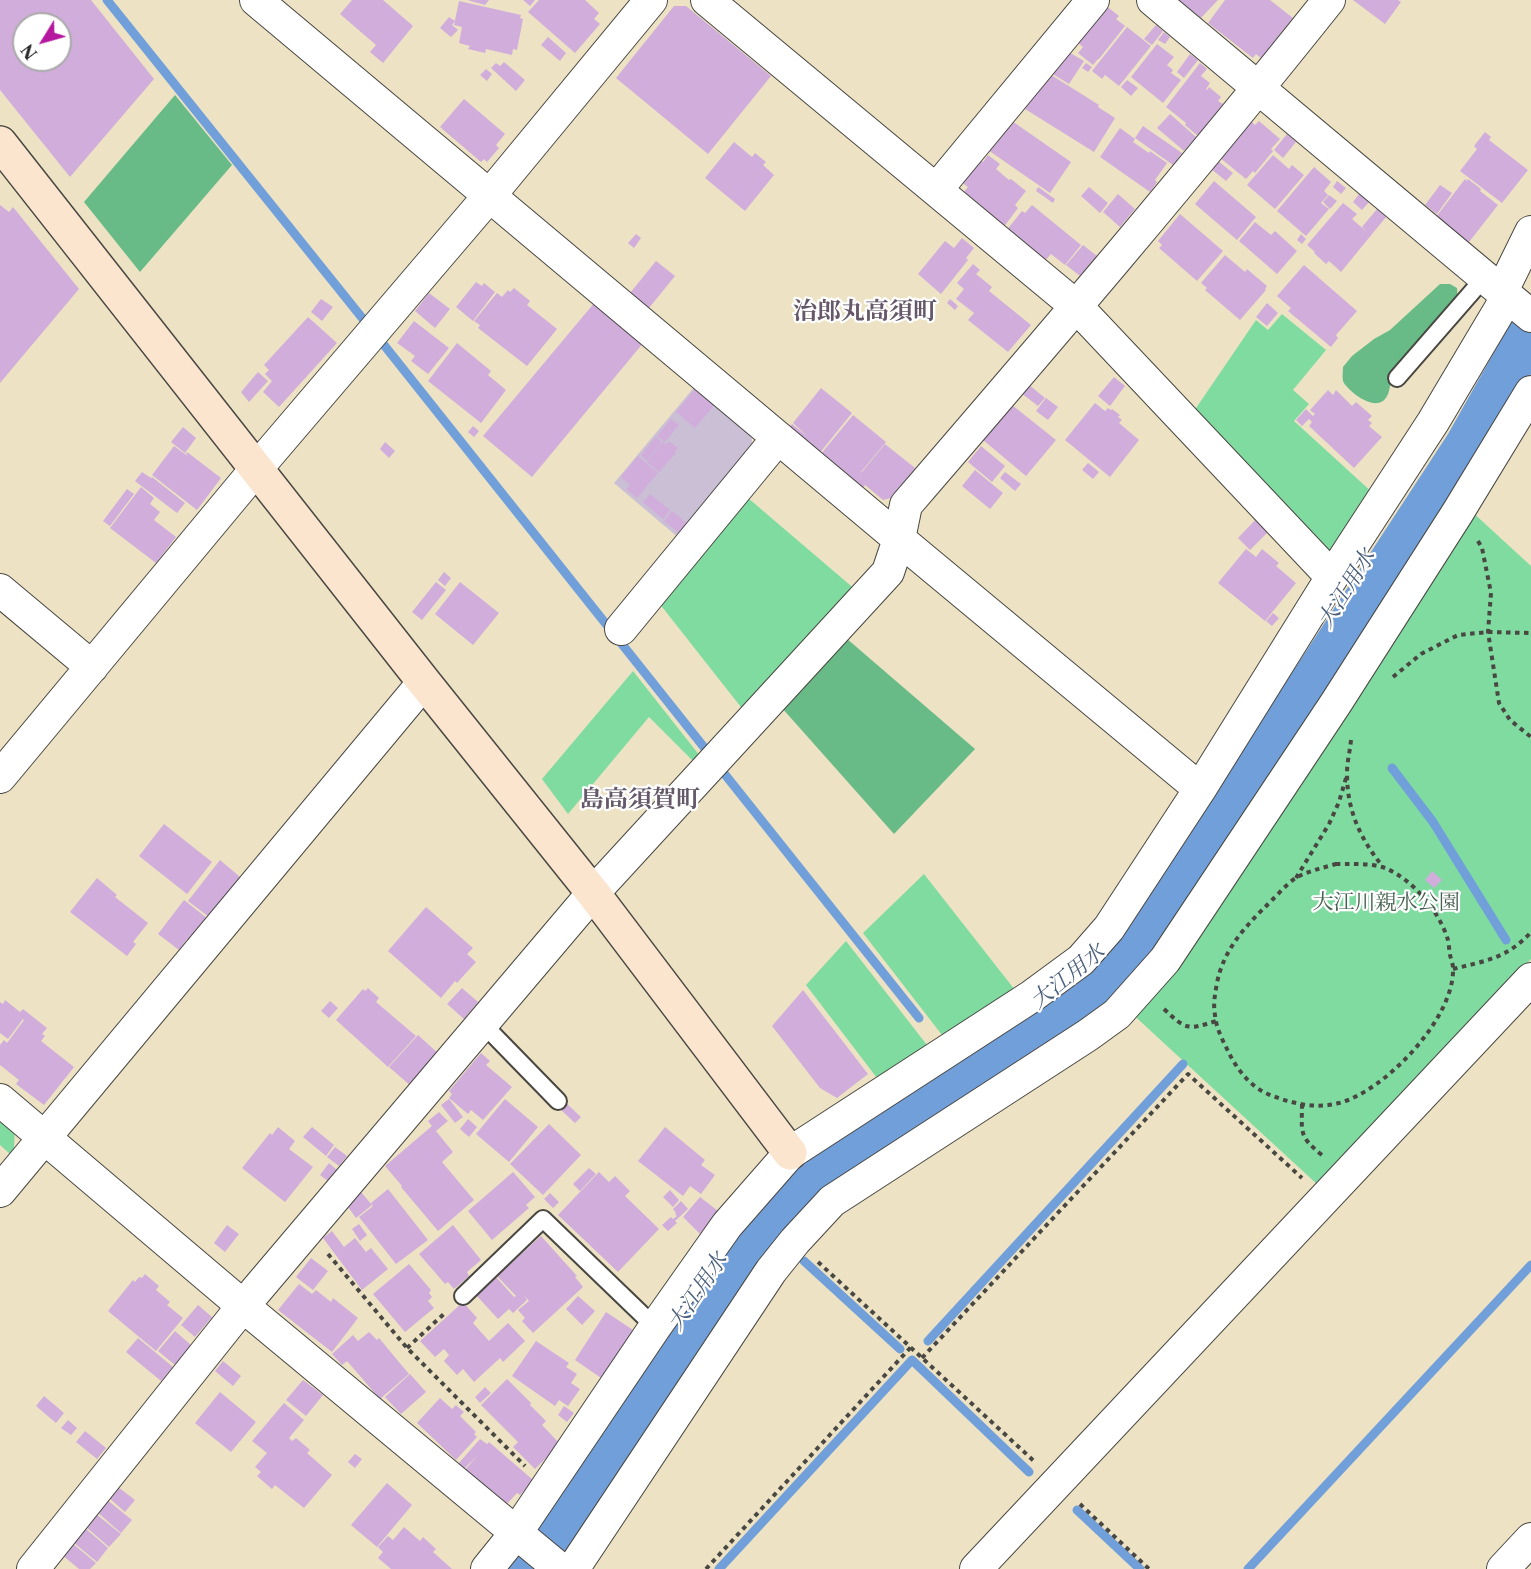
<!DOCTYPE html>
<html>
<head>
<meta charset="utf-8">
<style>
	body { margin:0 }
	#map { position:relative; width:1531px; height:1569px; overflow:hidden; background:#ede3c4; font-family:"Libre Caslon Text",serif }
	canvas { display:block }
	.north { position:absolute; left:12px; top:12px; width:60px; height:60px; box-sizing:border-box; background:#fff; border:2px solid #aaa; border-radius:50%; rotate:233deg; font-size:16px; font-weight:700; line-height:24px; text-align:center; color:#2b2b2b }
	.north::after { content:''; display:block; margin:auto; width:21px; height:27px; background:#b5179e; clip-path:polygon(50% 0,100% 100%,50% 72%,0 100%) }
</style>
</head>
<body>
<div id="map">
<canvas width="1531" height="1569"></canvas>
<div class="north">N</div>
</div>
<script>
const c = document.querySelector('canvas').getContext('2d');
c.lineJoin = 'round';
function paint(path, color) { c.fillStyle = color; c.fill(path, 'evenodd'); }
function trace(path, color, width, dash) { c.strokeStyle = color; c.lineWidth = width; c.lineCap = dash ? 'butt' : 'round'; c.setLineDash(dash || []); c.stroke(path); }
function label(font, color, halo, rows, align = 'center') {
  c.font = font + ' "Libre Caslon Text","Noto Serif JP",serif'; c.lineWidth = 4.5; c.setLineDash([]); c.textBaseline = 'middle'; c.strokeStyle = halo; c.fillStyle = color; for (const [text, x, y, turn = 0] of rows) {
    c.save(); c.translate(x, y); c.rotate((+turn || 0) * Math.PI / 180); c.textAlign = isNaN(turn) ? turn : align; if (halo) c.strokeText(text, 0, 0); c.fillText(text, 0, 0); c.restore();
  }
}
paint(new Path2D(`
	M696 385 751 431 753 451 680 539 614 483Z`), '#cbbfd5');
paint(new Path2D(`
	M1282 314 1326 350 1293 390 1309 404 1294 421 1374 494 1333 557 1192 414 1256 320 1268 330Z
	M748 498 857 591 744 711 659 603Z
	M1469 509 1531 566V959L1319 1186 1128 1010Z
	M633 671 700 756 695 763 649 717 568 814 542 779Z
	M924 874 1015 990 942 1035 863 933Z
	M846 941 927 1045 877 1078 806 985Z
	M0 1114 15 1126 14 1148 10 1154 0 1145Z`), '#80dba1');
paint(new Path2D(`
	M175 95 232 165 140 272 84 202Z
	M1440 284H1450L1457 288 1458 302 1390 375C1392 401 1380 412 1356 395 1352 392 1345 386 1343 381 1342 377 1343 371 1343 367L1352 356 1374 339 1390 330Z
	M846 638 975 749 894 834 782 708Z`), '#68bb87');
paint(new Path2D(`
	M1531 309V374L1490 447 1127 990 829 1194 558 1569H504L736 1232 786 1177 1131 919 1448 434 1510 324Z`), '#719fda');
trace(new Path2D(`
	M107 0 363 319
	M384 345 707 751
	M1392 768 1433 822 1506 940
	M723 772 919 1018
	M804 1261 900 1349
	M928 1341 1183 1064
	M1077 1510 1140 1569
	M719 1569 912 1360 1029 1472
	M1248 1569 1531 1265`), '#719fda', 9);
paint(new Path2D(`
	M0 0H91L154 79 70 177 0 90ZM24 24H60V60H24Z
	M352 0H383L413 26 383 63 370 52 376 45 340 14Z
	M467 0H489L485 5Z
	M523 0H535L530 6Z
	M539 0H585L599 13 594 19 600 24 575 53 528 12Z
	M1178 0H1218L1199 20Z
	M1225 0H1270L1293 18 1261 58 1256 54 1253 58 1208 23Z
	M1353 0H1398L1401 2 1385 24Z
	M459 1 521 15 520 18 523 19 517 50 513 49 512 55 486 49 485 53 468 49 470 46 459 43 462 27 454 25Z
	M1105 5 1119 16 1116 19 1125 26 1099 59H1098L1093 65 1078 53 1083 47 1076 41Z
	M674 6H686L771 76 708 154 616 78Z
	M449 17 455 21 452 25 458 30 451 37 440 28Z
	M1156 25 1163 31 1152 45 1144 39Z
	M1127 27 1151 46 1119 86 1105 75 1102 79 1092 71Z
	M1164 32 1170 37 1165 44 1158 40Z
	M548 37 566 53 560 61 541 45Z
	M1157 44 1174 57 1167 65 1173 70 1171 73 1181 80 1163 103 1131 77Z
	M1065 50 1084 61 1069 84 1051 73Z
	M1190 54 1198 60 1184 78 1177 72Z
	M504 62 525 80 516 91 491 68 496 63 500 66Z
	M1086 63 1092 67 1088 72 1082 68Z
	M1200 63 1207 69 1201 76 1210 83 1206 89 1207 90 1209 87 1221 97 1218 101 1223 104 1198 136 1185 125 1186 123 1166 107Z
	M486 69 492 74 487 81 480 75Z
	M1048 73 1099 105 1098 107 1115 118 1094 152 1025 109Z
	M1127 80 1138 88 1131 96 1121 87Z
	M464 99 505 134 496 145 499 148 487 162 484 159 481 162 440 127Z
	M1170 114 1196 137 1184 151 1157 128Z
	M1009 119 1071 162 1050 193 988 150Z
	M1250 120 1255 125 1259 121 1280 139 1271 149 1273 151 1255 173 1253 171 1246 179 1219 157Z
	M1143 126 1182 153 1173 165 1135 138Z
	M1120 128 1135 139 1133 142 1149 153 1150 151 1167 163 1155 180 1157 182 1150 192 1100 157Z
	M1485 132 1491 137 1489 140 1528 170 1502 203 1460 171 1477 149 1474 146Z
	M1287 134 1296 142 1283 158 1274 150Z
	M734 142 752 157 755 153 766 162 763 165 774 175 745 211 705 178Z
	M988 155 1000 164 996 169 1009 180 1011 179 1026 191 1015 205 1018 208 1003 228 962 194 968 187 961 182 979 159 983 162Z
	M1273 155 1289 169 1292 165 1304 175 1275 209 1247 185Z
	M1217 160 1233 173 1226 181 1210 168Z
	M1314 167 1331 182 1324 191 1328 195 1321 203 1329 209 1306 236 1277 211Z
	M1465 179 1467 181 1468 179 1481 189 1480 191 1498 205 1469 242 1453 230 1451 234 1436 217Z
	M1214 181 1256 217 1237 240 1195 204Z
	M1337 181 1346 188 1341 194 1333 187Z
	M1440 185 1452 193 1437 214 1425 205Z
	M1038 187 1055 199 1053 203 1036 191Z
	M1089 187 1108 203 1100 213 1081 196Z
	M1118 194 1135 209 1120 227 1103 212Z
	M1359 194 1369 202 1362 210 1353 202Z
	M1329 195 1337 201 1330 209 1323 202Z
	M1343 203 1357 214 1352 219 1368 233 1362 227 1377 209 1386 217 1341 272 1329 261 1326 264 1314 253 1315 252 1307 245Z
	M0 205 9 212 13 207 79 289 0 383Z
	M1032 205 1081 245 1065 265 1051 254 1043 263 1005 232 1022 211 1025 213Z
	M1180 214 1223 251 1197 281 1159 248 1162 245 1158 241Z
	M1255 222 1271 235 1275 231 1297 251 1277 274 1239 241Z
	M636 234 641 238 634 248 628 243Z
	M1301 234 1306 239 1302 244 1297 240Z
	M962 238 974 248 966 258 968 260 941 294 918 274 945 241 954 248Z
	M1083 245 1097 256 1080 276 1066 265Z
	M1225 255 1245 272 1247 269 1267 286 1265 289 1266 290 1240 320 1205 290 1207 288 1201 283Z
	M656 261 675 276 649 308 630 293Z
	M973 264 980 270 976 274 992 287 989 291 1031 325 1008 352 968 320 974 313 956 299 964 289 957 283Z
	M1304 265 1357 311 1336 335 1338 338 1331 347 1288 311 1291 308 1277 296Z
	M476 282 482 286 484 283 495 292 473 321 456 307Z
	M514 288 530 301 527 305 557 329 527 366 478 328 480 325 474 321 497 293 502 297 508 290 510 292Z
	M429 293 450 309 435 328 415 311Z
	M321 299 333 307 322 321 311 312Z
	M950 299 958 306 955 310 947 303Z
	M595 302 644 342 532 477 483 436Z
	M1267 303 1278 313 1267 326 1256 317Z
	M308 317 337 343 279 407 263 392 272 381 265 374 269 370 264 365Z
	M414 321 449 348 428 374 411 361 415 356 397 343Z
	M457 343 491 371 488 375 506 390 481 423 428 381Z
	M258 372 268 381 249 402 241 392Z
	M1114 377 1125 386 1110 406 1098 396Z
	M1028 384 1045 398 1038 406 1021 393Z
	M697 387 716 403 695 428 676 412Z
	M821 388 852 413 819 454 788 428 792 424 808 437 793 423Z
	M1328 390 1333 395 1336 390 1352 406 1356 402 1372 416 1368 420 1372 423 1369 426 1382 437 1354 468 1309 426 1312 422 1309 419 1302 426 1296 420 1306 409 1313 416 1315 414 1310 410Z
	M1046 398 1058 407 1048 420 1036 411Z
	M1095 403 1105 411 1108 408 1111 410 1112 409 1120 415 1118 417 1122 420 1119 423 1139 440 1110 477 1065 440Z
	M1012 405 1056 440 1026 476 983 440Z
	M853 415 886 442 861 472V473L885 444 915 468 891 498 883 500 865 485 862 489 820 455Z
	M671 419 679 425 665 442 657 436Z
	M473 426 479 431 474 437 468 432Z
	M183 427 196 438 185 453 171 442Z
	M656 437 662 442 647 461 641 455Z
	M669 441 678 448 675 452 676 453 659 472 647 462 663 442 669 446 667 444Z
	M385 442 395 451 389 458 380 449Z
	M174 446 189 457 186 454 187 452 221 478 197 510 152 475Z
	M981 446 1005 466 992 482 968 462Z
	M638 456 658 473 637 498 626 489 630 485 621 477Z
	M1088 463 1099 472 1093 479 1082 470Z
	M975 470 1003 493 990 509 962 486Z
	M142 472 151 478 152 477 185 503 177 513 135 481Z
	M1005 472 1021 484 1015 491 1000 478Z
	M141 487 154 498 150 504 160 512 154 520 176 537 156 563 110 528Z
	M127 489 134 494 110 526 103 521Z
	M650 494 670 510 663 519 643 502Z
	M672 511 687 523 679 533 664 521Z
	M1257 518 1269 531 1250 550 1238 538Z
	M1246 549 1256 557 1262 549 1279 563 1276 566 1296 583 1265 621 1218 583Z
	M444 572 451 578 445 586 438 580Z
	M436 582 446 590 422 620 412 612Z
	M460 582 499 613 473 645 435 614Z
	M1273 613 1279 618 1272 626 1266 621Z
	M164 824 212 862 187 894 139 856Z
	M220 860 240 877 209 917 188 901Z
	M1432 871 1442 880 1434 888 1425 880Z
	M97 878 117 895 115 897 148 923 133 942 136 944 127 956 70 912Z
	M184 900 208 919 191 941 187 939 179 950 158 934Z
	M426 907 473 948 467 954 476 962 457 983 455 981 441 998 388 951Z
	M368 988 379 998 376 1002 416 1036 388 1067 336 1020 363 989 365 991Z
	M462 988 478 1002 464 1019 447 1004Z
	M803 990 868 1074 837 1098 820 1088 772 1026Z
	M5 1000 20 1012 23 1009 47 1028 42 1034 45 1036 41 1041 74 1067 44 1105 16 1084 19 1080 0 1065V1045L4 1040 7 1043 24 1020 23 1019 8 1039 0 1033V1002L3 1004Z
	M330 1001 338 1008 329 1018 321 1011Z
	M418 1035 440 1055 412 1087 389 1067Z
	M481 1053 490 1061 486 1065 512 1087 483 1120 471 1110 468 1114 449 1098 452 1094 449 1091Z
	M449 1099 463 1117 455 1123 441 1105Z
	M505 1099 538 1127 509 1162 476 1134Z
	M566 1103 581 1117 575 1123 560 1109Z
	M439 1112 448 1121 436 1131 453 1152 442 1162 474 1200 438 1231 401 1187 402 1186 385 1166 432 1126 428 1121Z
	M468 1119 477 1127 469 1137 460 1129Z
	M549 1124 581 1155 543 1195 510 1164Z
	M278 1127 295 1141 289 1149 313 1167 285 1202 242 1168 270 1133 272 1135Z
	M312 1127 334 1145 326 1156 303 1137Z
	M665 1127 705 1160 701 1165 715 1175 701 1194 690 1186 683 1196 638 1161Z
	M335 1147 347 1156 339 1166 327 1157Z
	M329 1163 337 1170 328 1181 320 1175Z
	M589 1168 596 1174 580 1191 573 1184Z
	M513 1172 535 1197 526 1205 529 1208 492 1240 468 1211Z
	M599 1172 609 1182 615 1176 630 1191 625 1196 659 1229 618 1272 558 1215Z
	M388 1189 428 1240 396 1264 359 1217 373 1206 371 1203Z
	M670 1190 679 1200 673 1207 663 1197Z
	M361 1192 372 1205 356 1218 348 1207Z
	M550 1193 559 1202 553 1208 544 1199Z
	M700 1197 718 1211 700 1234 683 1217Z
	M681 1201 688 1209 675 1221 677 1223 668 1231 662 1225 671 1217 673 1219 677 1216 675 1214 676 1213 673 1209Z
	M359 1224 367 1235 360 1241 352 1229Z
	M227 1225 239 1234 225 1252 214 1243Z
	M453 1225 481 1260 467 1272 469 1276 454 1289 448 1282 445 1284 419 1254Z
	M332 1231 344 1247 355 1238 366 1252 371 1248 388 1269 362 1290 323 1238Z
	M541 1236 577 1276 575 1277 583 1287 533 1333 522 1321 525 1318 518 1310 529 1301 524 1295 527 1300 513 1313 509 1309 498 1319 476 1295 496 1277 514 1297 516 1296 497 1276Z
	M311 1258 328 1271 313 1290 296 1277Z
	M409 1264 431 1290 429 1293 432 1297 428 1301 434 1308 405 1332 373 1294Z
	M145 1274 159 1286 156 1290 170 1302 167 1305 183 1318 156 1351 108 1311 133 1280 135 1282 139 1277 142 1278Z
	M299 1284 312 1294 316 1290 331 1302 333 1298 358 1318 332 1352 278 1310Z
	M578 1296 595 1311 582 1325 566 1309Z
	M463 1302 477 1318 473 1323 489 1341 508 1323 525 1341 503 1362 500 1358 474 1382 463 1369 457 1375 444 1361 449 1355 444 1349 435 1357 420 1341Z
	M198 1305 212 1317 195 1337 181 1325Z
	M606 1312 636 1332 604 1380 575 1360Z
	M175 1331 191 1345 175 1365 158 1351Z
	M369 1332 377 1340 379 1338 409 1374 380 1399 347 1361 342 1365 332 1354 353 1335 358 1341Z
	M138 1338 173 1367 161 1381 126 1352Z
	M536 1341 569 1363 566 1367 577 1374 571 1383 580 1389 568 1406 559 1400 555 1406 512 1376Z
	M223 1361 241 1376 233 1386 215 1371Z
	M410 1374 426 1392 401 1414 385 1397Z
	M507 1379 531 1403 530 1405 546 1421 542 1425 560 1444 535 1469 513 1447 518 1442 481 1405Z
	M303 1380 323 1395 306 1416 286 1400Z
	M485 1387 491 1393 480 1403 475 1397Z
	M220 1392 256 1422 231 1452 195 1423Z
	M44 1396 64 1413 56 1423 36 1406Z
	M440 1398 452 1409 456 1405 464 1412 460 1416 476 1432 474 1434 477 1437 456 1460 417 1423Z
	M284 1403 304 1420 289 1438 292 1441 296 1438 310 1450 307 1453 332 1475 304 1508 275 1485 272 1489 257 1476 261 1472 255 1467 267 1453 252 1441Z
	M564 1406 574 1413 567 1422 558 1415Z
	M68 1420 77 1428 71 1435 61 1428Z
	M85 1431 106 1448 97 1459 76 1442Z
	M480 1439 487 1444 489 1442 533 1480 520 1495 517 1493 505 1506 464 1471 478 1455 464 1469 458 1464Z
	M355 1454 362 1459 355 1468 348 1462Z
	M387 1483 412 1505 377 1547 351 1525Z
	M118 1487 135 1500 125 1512 109 1498Z
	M106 1499 132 1520 121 1533 96 1511Z
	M96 1514 121 1534 109 1547 86 1527Z
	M404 1527 420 1541 423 1537 436 1549 433 1552 452 1569H391L378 1558 383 1552 378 1547 388 1536 393 1540Z
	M85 1528 108 1548 97 1562 73 1542Z
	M72 1543 96 1563 90 1569H79L62 1555Z`), '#d0addb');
const lane = new Path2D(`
	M1397 378 1485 277
	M482 1023 558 1101
	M463 1296 543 1219 655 1327`);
const street = new Path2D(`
	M256 0 899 539 1200 789
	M707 0 1077 307 1332 577
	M1153 0 1531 316
	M936 190 1093 0
	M1502 291 1531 232
	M0 590 92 667
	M621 629 778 438
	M0 777 257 468 490 195 651 0
	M0 1100 243 1306 560 1569
	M0 1191 424 682
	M33 1569 243 1306 593 893 888 572 899 539 906 505C1049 339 1192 172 1329 0
	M487 1569 516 1533 655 1327 727 1225 790 1153 1032 996 1081 960 1109 928 1200 789 1332 577 1433 422 1508 296
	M573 1569 771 1271 795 1241 832 1201 1088 1035 1117 1014 1165 960 1336 703 1458 512 1531 392
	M976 1569 1531 979
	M1503 1569 1531 1539`);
const secondary = new Path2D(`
	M0 143 424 682 593 893 790 1153`);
trace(lane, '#484742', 20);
trace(street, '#484742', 34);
trace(secondary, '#484742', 36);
trace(new Path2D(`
	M1478 541 1482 548 1491 593 1488 632 1499 703 1510 720 1531 737
	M1393 677 1421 654 1458 635 1488 632 1531 633
	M1351 740C1350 751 1347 762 1347 773 1347 811 1360 838 1383 867
	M1336 864C1351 864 1370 863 1385 868 1412 879 1438 910 1447 937 1449 942 1449 949 1450 955 1451 959 1453 964 1453 968 1455 1018 1385 1091 1339 1103 1317 1109 1294 1104 1273 1096 1252 1089 1238 1071 1229 1053 1223 1041 1216 1028 1215 1015 1213 1004 1215 994 1217 983 1223 952 1242 930 1264 908 1274 899 1286 884 1297 877 1309 871 1322 868 1336 864Z
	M1296 878 1329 824 1339 802 1346 778
	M1453 969C1485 961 1508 958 1531 932
	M1164 1009C1186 1030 1188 1030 1216 1021
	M1302 1104C1302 1132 1298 1136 1322 1155
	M328 1254 407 1348 525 1466
	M818 1262 1035 1462
	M407 1348 446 1312
	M922 1358 1188 1074 1302 1178
	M1080 1504 1149 1569
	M706 1569 911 1347`), '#484742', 4, [4.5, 4.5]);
trace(lane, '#fff', 16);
trace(street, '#fff', 32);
trace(secondary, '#fce5cf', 33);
label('21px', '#44604e', '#fff', [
	["大江川親水公園",1386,903]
]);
label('italic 22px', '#4a5f7a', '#fff', [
	["大江用水",1347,589,-58],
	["大江用水",1068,977,-39],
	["大江用水",698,1292,-56]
]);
label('bold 24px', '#655869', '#fff', [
	["治郎丸高須町",865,312],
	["島高須賀町",640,800]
]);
</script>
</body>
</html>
